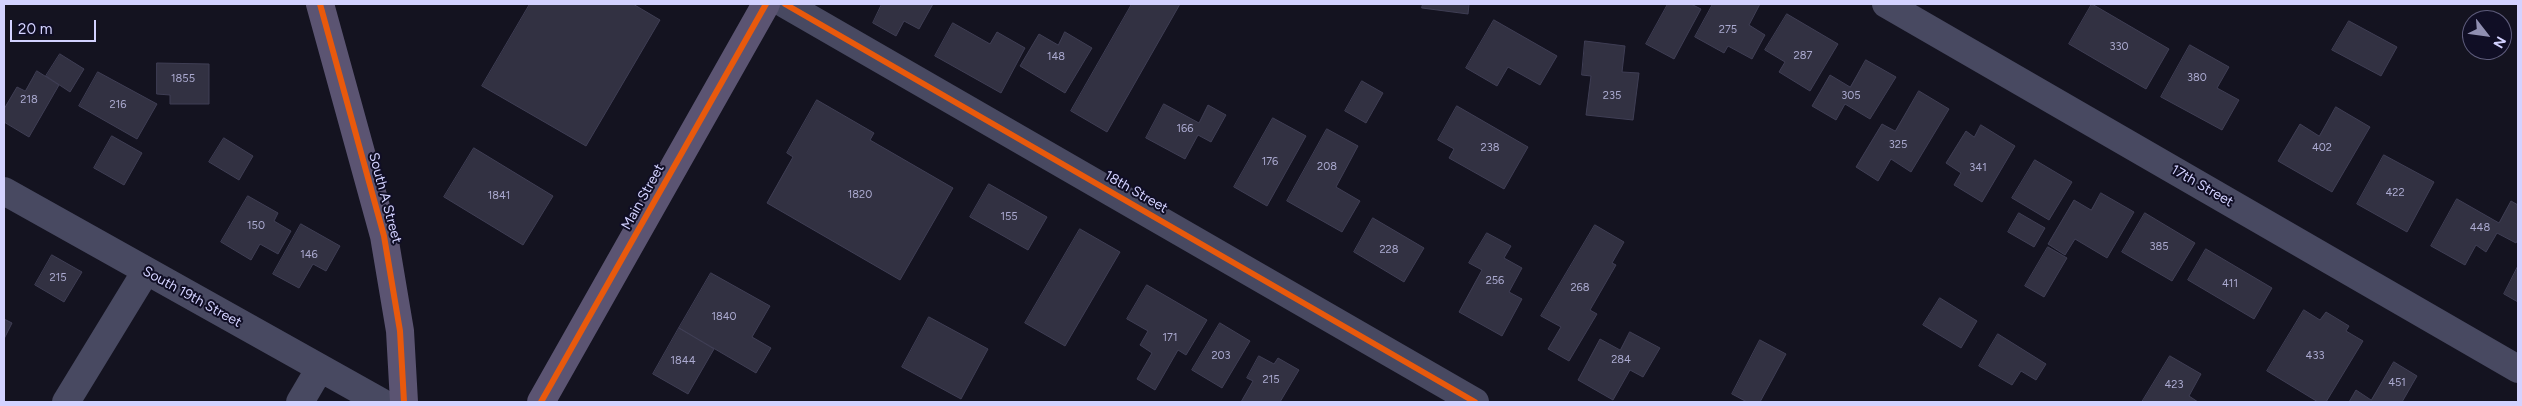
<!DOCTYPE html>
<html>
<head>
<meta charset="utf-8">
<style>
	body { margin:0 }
	#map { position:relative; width:2522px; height:406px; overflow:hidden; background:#141320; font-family:Figtree,sans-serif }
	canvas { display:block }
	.frame { position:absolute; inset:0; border:5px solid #d3d2ff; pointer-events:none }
	.north { position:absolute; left:2462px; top:10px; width:50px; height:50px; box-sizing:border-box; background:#100e25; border:1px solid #5e5c7c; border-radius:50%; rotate:120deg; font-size:14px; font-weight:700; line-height:20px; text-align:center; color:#d3d2ff }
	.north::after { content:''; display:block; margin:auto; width:18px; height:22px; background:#908fb1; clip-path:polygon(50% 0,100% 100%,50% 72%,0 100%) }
	.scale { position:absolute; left:10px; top:20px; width:86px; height:22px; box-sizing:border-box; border:2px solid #d3d2ff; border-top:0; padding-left:6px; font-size:15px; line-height:18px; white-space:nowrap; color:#d3d2ff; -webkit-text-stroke:4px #100e25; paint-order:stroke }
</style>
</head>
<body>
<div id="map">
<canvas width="2522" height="406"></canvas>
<div class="frame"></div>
<div class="north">N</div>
<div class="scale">20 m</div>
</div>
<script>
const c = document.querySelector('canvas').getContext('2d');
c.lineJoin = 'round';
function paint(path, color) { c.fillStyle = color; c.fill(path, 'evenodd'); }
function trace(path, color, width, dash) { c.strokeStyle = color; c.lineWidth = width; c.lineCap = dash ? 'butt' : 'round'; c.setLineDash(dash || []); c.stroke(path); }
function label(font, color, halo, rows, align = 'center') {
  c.font = font + ' Figtree,sans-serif'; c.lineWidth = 4; c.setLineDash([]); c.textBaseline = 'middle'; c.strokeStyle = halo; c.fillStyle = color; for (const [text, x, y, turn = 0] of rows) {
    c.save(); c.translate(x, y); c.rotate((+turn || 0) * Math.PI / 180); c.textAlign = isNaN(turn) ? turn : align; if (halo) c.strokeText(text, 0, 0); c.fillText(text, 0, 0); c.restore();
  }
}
const building = new Path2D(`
	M530 4H633L660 20 586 146 482 86Z
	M882 4H933L919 29 904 21 896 36 873 23Z
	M1132 4H1180L1107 132 1071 111Z
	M1423 4H1469L1468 14 1422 8Z
	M1668 4H1691L1701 9 1674 59 1646 44Z
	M1713 4H1760L1749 25 1765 35 1752 59 1728 46 1724 53 1695 37Z
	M2092 4 2169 49 2146 89 2069 44Z
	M1787 14 1838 44 1810 91 1779 72 1785 62 1765 50Z
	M1494 20 1557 56 1540 85 1508 67 1497 86 1466 68Z
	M2349 21 2397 47 2381 76 2332 50Z
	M953 23 990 44 997 32 1025 48 1001 93 935 56Z
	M1065 32 1092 48 1065 93 1020 66 1039 34 1058 45Z
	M1585 41 1625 46 1622 72 1639 73 1633 120 1586 115 1591 76 1582 75Z
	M2190 45 2229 67 2217 88 2239 100 2222 130 2161 97Z
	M60 54 84 69 70 92 46 76Z
	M1866 60 1896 77 1870 119 1845 104 1836 120 1812 106 1830 75 1850 87Z
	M157 63 209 64V104H170V95L157 94Z
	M37 71 59 85 29 137 4 122V109L17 87 25 91Z
	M98 72 157 104 137 139 79 106Z
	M1362 81 1383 93 1366 123 1345 111Z
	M1919 91 1949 109 1911 172 1891 159 1878 181 1856 167 1882 124 1895 131Z
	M817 100 874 133 870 140 953 188 900 280 767 203 793 157 787 153Z
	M1164 104 1199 123 1208 105 1226 115 1211 142 1198 135 1185 159 1146 138Z
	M1457 106 1528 147 1504 189 1449 158 1454 149 1438 140Z
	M2336 107 2370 127 2332 192 2278 161 2300 124 2319 136Z
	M1273 118 1306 136 1267 206 1234 187Z
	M1981 125 2015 146 1982 202 1954 185 1961 173 1946 163 1966 131 1974 137Z
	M1327 129 1358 146 1336 187 1360 201 1342 232 1287 201Z
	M112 136 142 153 124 185 94 168Z
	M224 138 253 156 239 180 209 162Z
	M474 148 553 196 523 245 444 197Z
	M2384 155 2434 182 2407 232 2357 204Z
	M2035 160 2072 182 2049 220 2012 198Z
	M989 184 1047 217 1028 250 970 217Z
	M2101 193 2134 212 2107 258 2075 239 2065 255 2048 244 2074 200 2091 210Z
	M248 196 278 213 274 221 291 231 278 254 260 244 251 260 221 242Z
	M2457 199 2499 223 2511 201 2518 205V239L2516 243 2497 233 2486 252 2476 245 2465 265 2431 246Z
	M2019 213 2045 228 2034 247 2008 232Z
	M2145 213 2195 243 2172 281 2122 252Z
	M1373 218 1424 248 1404 282 1354 252Z
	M301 224 340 246 326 271 313 264 299 288 273 274Z
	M1595 225 1624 242 1612 263 1616 265 1590 310 1597 314 1569 361 1548 349 1561 327 1541 316Z
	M1080 229 1120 252 1065 346 1025 323Z
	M1487 233 1511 246 1504 258 1522 268 1509 292 1522 299 1502 336 1459 312 1482 270 1469 263Z
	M2048 247 2067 258 2044 297 2025 286Z
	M2206 249 2272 288 2254 319 2188 280Z
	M52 255 82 272 64 302 35 285Z
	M2518 266V302L2504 294Z
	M711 273 770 306 752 337 771 348 756 373 679 328Z
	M1147 285 1207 320 1186 355 1178 350 1155 390 1137 379 1152 353 1140 345 1148 331 1127 319Z
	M1940 298 1977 321 1961 348 1923 325Z
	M2304 310 2320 320 2326 312 2349 326 2346 331 2363 341 2326 402H2318L2267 371Z
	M929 317 988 349 961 399 902 367Z
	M4 319 12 323 4 339Z
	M1220 323 1250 341 1222 388 1192 370Z
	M679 328 714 349 688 394 653 374Z
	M1630 332 1660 348 1643 377 1630 370 1613 400 1578 380 1600 339 1620 350Z
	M1998 334 2046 364 2036 380 2021 371 2012 385 1979 366Z
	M1760 340 1786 354 1760 402H1747L1732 394Z
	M1259 356 1274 364 1278 358 1299 370 1280 402H1241L1253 381 1247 378Z
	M2170 356 2201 374 2189 396 2198 402H2142Z
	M2394 362 2417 376 2402 402H2349L2356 390 2371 400Z`);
paint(building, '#323142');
trace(building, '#3f3e54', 1);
trace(new Path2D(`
	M785 4 1475 402
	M1886 4 2518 369
	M4 191 381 402
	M66 402 146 271
	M300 402 320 368`), '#484961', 28);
trace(new Path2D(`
	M320 4 384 236 400 331 404 402
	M541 402 766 4`), '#5b5472', 28);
trace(new Path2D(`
	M320 4 384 236 400 331 404 402
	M785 4 1475 402
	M541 402 766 4`), '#e8590c', 6);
label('11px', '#abaad0', null, [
	["275",1728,30],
	["330",2119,47],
	["287",1803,56],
	["148",1056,57],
	["380",2197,78],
	["1855",183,79],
	["235",1612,96],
	["305",1851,96],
	["218",29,100],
	["216",118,105],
	["166",1185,129],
	["325",1898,145],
	["238",1490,148],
	["402",2322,148],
	["176",1270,162],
	["208",1327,167],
	["341",1978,168],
	["422",2395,193],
	["1820",860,195],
	["1841",499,196],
	["155",1009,217],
	["150",256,226],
	["448",2480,228],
	["385",2159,247],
	["228",1389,250],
	["146",309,255],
	["215",58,278],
	["256",1495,281],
	["411",2230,284],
	["268",1580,288],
	["1840",724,317],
	["171",1170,338],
	["203",1221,356],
	["433",2315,356],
	["284",1621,360],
	["1844",683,361],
	["215",1271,380],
	["451",2397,383],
	["423",2174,385]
]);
label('14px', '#d3d2ff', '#100e25', [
	["17th Street",2202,186,30],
	["18th Street",1136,192,30],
	["Main Street",643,197,-61],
	["South A Street",385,198,75],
	["South 19th Street",192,297,29]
]);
</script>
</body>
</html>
